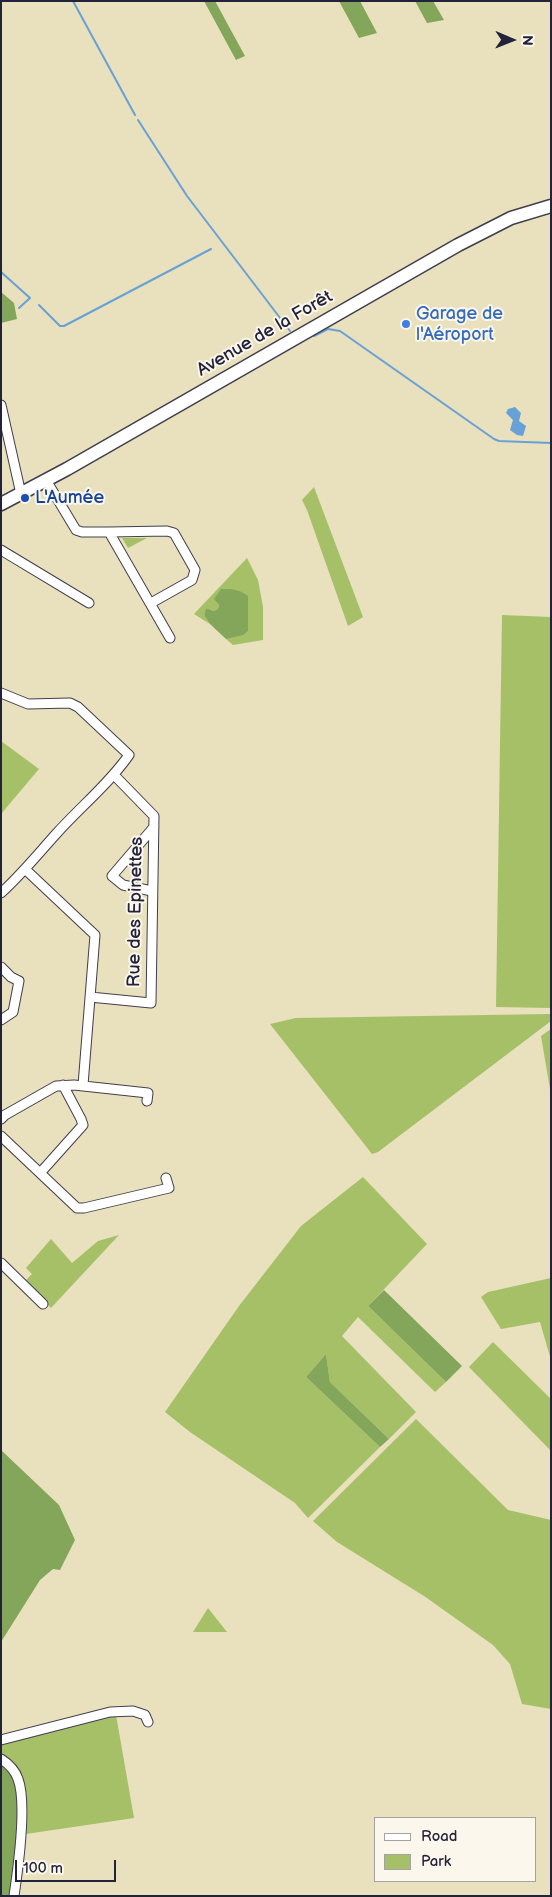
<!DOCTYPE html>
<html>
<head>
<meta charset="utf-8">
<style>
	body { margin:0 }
	#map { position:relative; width:552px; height:1897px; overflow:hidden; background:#e9e0bd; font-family:"Balsamiq Sans",sans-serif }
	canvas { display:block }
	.frame { position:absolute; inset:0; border:2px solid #22223b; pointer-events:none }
	.legend { position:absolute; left:374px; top:1817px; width:162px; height:65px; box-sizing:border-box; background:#fbf7ec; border:1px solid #a4a2a5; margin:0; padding:6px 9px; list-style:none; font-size:15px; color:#22223b }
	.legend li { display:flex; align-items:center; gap:10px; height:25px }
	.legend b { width:25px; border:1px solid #a4a2a5 }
	.north { position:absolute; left:487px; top:15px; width:50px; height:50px; -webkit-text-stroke:4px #fbf7ec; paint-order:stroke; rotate:91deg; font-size:14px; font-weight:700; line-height:20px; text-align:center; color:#22223b }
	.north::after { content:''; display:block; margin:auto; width:18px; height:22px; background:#22223b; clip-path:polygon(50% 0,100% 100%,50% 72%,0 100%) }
	.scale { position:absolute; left:15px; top:1860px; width:101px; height:22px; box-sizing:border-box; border:2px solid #22223b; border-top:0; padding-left:6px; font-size:15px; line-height:18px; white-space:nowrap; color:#22223b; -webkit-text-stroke:4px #fbf7ec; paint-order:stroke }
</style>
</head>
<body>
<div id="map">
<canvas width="552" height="1897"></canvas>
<div class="frame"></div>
<ul class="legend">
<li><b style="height:6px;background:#fff"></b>Road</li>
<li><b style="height:14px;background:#a5c066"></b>Park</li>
</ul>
<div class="north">N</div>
<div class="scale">100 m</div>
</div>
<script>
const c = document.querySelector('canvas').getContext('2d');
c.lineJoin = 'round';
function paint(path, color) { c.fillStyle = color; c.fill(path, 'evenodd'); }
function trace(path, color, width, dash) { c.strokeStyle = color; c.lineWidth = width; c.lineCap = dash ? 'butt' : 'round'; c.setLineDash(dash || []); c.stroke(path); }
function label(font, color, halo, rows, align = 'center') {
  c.font = font + ' "Balsamiq Sans",sans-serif'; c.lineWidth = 4; c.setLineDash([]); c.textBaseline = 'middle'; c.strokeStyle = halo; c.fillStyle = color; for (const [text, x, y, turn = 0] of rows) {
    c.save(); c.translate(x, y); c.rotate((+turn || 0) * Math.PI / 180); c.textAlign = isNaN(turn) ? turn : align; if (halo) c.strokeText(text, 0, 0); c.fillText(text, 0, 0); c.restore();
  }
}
paint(new Path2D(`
	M314 487 363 617 348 626 307 510 302 500Z
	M122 538H147L128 548Z
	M247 558 258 580 263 607V640L233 645 226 639 248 631 216 602 219 605 218 609 214 611 206 608 204 615 210 624 194 614Z
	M502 615 551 617V1008L496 1007Z
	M1 741 39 769 1 814Z
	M551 1014V1021L378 1152 372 1154 270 1024 296 1018Z
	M551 1029V1095L541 1036Z
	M363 1177 427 1244 368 1306 446 1382 435 1392 358 1317 342 1336 416 1412 389 1439 330 1382 326 1354 306 1377 380 1447 308 1518 295 1503 190 1432 165 1412 239 1306 301 1226Z
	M119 1235 51 1308 24 1282 32 1274 26 1268 51 1239 72 1263 98 1241Z
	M551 1278V1360L540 1322 501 1329 481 1297 488 1292Z
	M493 1342 551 1399V1451L469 1367Z
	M416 1419 508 1510 551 1520V1709L522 1704 510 1664 493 1645 424 1596 337 1542 313 1521Z
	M208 1608 227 1632H193Z
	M116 1715 134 1818 26 1834C28 1803 28 1772 1 1753V1743Z`), '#a5c066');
paint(new Path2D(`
	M204 1H215L245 56 236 60Z
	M339 1H360L377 33 359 38Z
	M415 1H433L444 20 427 23Z
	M1 292 14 303 17 319 1 323Z
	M221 589C232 589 239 589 248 596V631L243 635 226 639 210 624 204 615 206 608 214 611 218 609 219 605 214 599Z
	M384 1290 462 1366 446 1382 368 1306Z
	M326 1354 330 1382 389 1439 380 1447 306 1377Z
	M1 1450 59 1505 75 1540 60 1570 53 1569 40 1580 1 1642Z
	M1 1763C5 1766 10 1770 13 1773 25 1792 14 1872 11 1896H1Z`), '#84a65b');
paint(new Path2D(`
	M515 407 521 413 519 421 526 426 523 436 517 435 510 430 513 420 506 413 508 409Z`), '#67a1d6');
trace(new Path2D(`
	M73 1 135 115
	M138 120 187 196 290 331
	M1 272 30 298 19 308
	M39 305 60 326H64L211 249
	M314 336 328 329 340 331 494 439 499 441 551 443`), '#67a1d6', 2);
const street = new Path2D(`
	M1 405 21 494
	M46 480 76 530 82 532H109L170 638
	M109 532 167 531 174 533 195 570 192 580 151 603
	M1 550 89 603
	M1 693 28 704 70 703 78 707 129 755C108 785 80 807 56 834 38 854 21 875 1 893
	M26 870 95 935 83 1085
	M152 891 123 885 112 876 154 827
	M1 967 11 977 19 981 13 1012 1 1020
	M90 997 151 1003 154 816 115 776
	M1 1119 5 1115 56 1086 74 1085 148 1093 147 1101
	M1 1136 77 1208H84L169 1188 166 1178
	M41 1172 83 1125 81 1119 63 1085
	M1 1263 43 1304
	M1 1740 110 1712 133 1711 145 1715 148 1722
	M1 1759C9 1764 15 1770 18 1779 27 1803 18 1869 14 1896`);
const primary = new Path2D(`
	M1 504 67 469 458 245 511 218 551 206`);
trace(street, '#403e4e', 11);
trace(primary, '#403e4e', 15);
trace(street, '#fff', 9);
trace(primary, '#fff', 12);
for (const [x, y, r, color] of [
	[406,324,5,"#3f7fe0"],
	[25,498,5,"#1a4fb4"]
]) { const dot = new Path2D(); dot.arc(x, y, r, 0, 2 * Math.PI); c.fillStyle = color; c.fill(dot); trace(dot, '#fbf7ec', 2); }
label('18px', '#366cbe', '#fbf7ec', [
	["Garage de",416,314],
	["l'Aéroport",416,335]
], 'left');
label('18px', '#22223b', '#fbf7ec', [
	["Avenue de la Forêt",265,334,-30],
	["Rue des Epinettes",136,912,-89]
]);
label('18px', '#164399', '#fbf7ec', [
	["L'Aumée",35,498]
], 'left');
</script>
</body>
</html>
